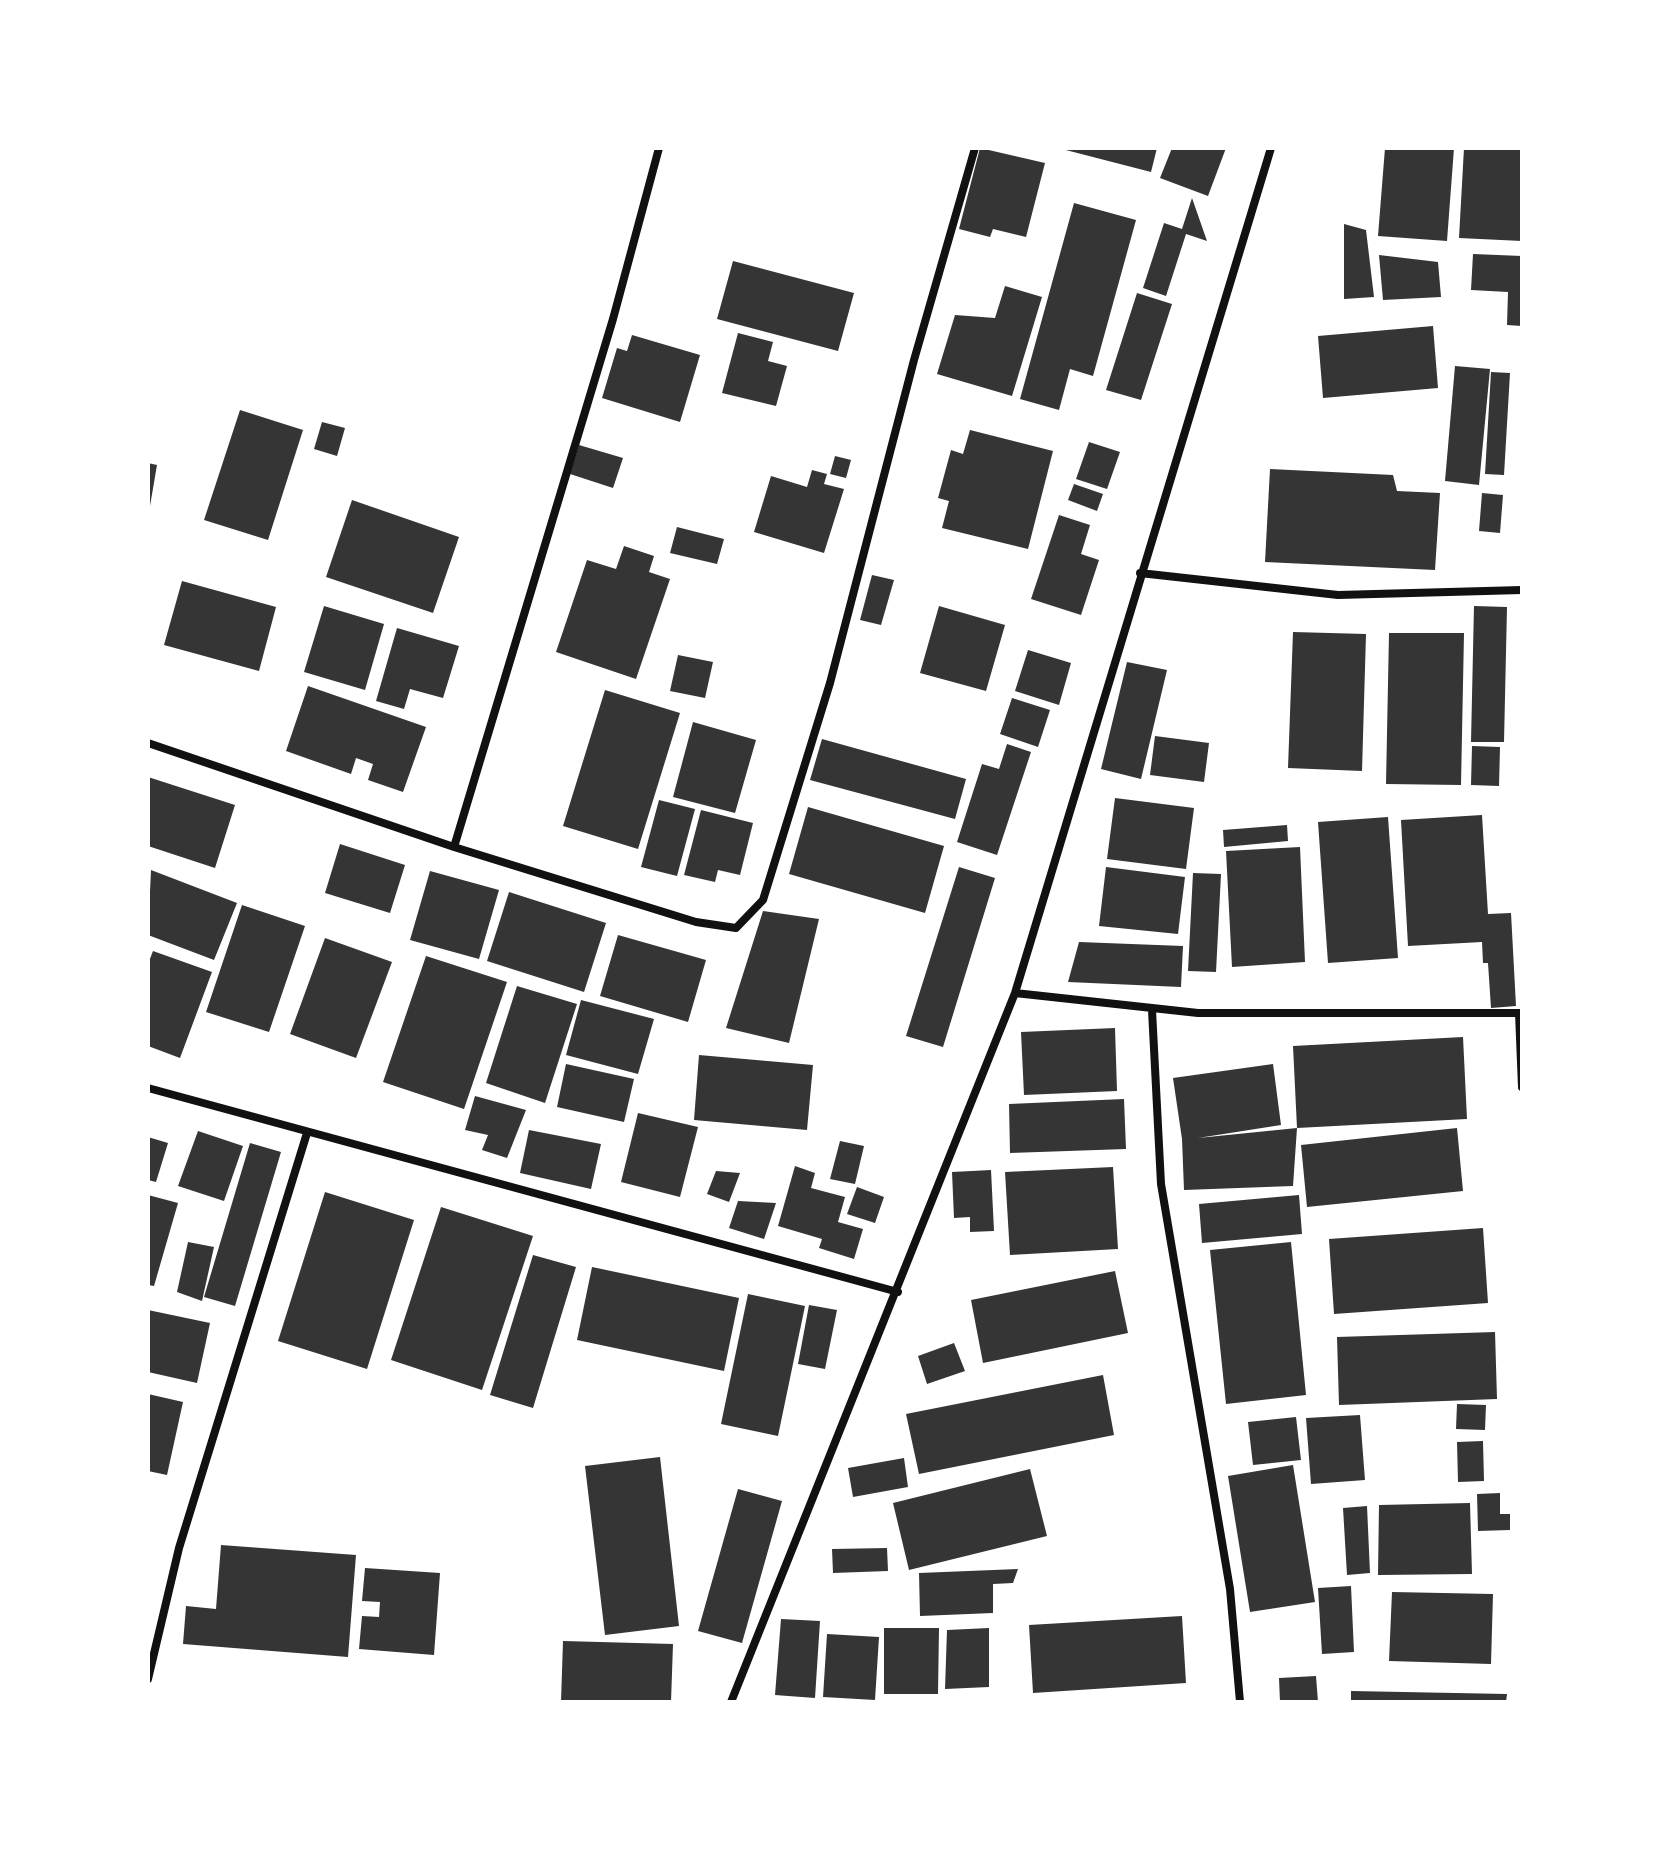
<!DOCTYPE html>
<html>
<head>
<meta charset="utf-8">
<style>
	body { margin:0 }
	#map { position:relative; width:1670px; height:1850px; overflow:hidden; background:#fff; font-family:"Source Sans 3",sans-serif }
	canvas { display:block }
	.frame { position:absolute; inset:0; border:150px solid #fff; pointer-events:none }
</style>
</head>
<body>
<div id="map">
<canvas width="1670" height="1850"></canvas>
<div class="frame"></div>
</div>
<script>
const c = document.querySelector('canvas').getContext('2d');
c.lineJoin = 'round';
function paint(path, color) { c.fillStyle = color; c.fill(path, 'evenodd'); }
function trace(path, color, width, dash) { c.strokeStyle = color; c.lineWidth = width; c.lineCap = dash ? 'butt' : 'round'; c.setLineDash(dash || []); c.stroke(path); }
paint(new Path2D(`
	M980 148 1045 163 1026 237 993 229 990 237 959 229Z
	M1058 148H1157L1151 172Z
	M1172 148H1226L1208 196 1160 178Z
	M1385 148H1454L1447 241 1378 236Z
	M1464 148H1522V241L1459 238Z
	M1192 198 1207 241 1186 234 1166 296 1143 288 1164 223 1182 229Z
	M1074 203 1136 220 1093 376 1070 369 1059 410 1020 399Z
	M1344 224 1366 230 1374 297 1344 299Z
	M1473 254 1522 256V326L1507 325 1508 292 1471 290Z
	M1379 255 1438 262 1441 297 1383 300Z
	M733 261 854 293 838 351 717 319Z
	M1005 286 1042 297 1012 396 937 374 955 315 995 318Z
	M1137 293 1172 304 1141 400 1106 390Z
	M1433 326 1438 388 1323 398 1318 336Z
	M738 333 773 342 768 361 787 366 776 406 722 393Z
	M632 335 700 355 680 422 602 398 617 348 627 351Z
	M1455 366 1490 369 1479 485 1445 481Z
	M1491 372 1510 373 1504 475 1485 474Z
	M240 410 303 430 268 540 204 520Z
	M322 422 345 428 337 456 314 449Z
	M970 430 1053 451 1028 549 942 528 949 501 938 498 951 450 963 454Z
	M1089 442 1120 452 1107 489 1076 479Z
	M579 445 623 458 613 488 570 474Z
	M835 456 851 460 846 478 830 474Z
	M148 463 157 465 150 506H148Z
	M1270 469 1393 475 1397 491 1440 493 1435 570 1265 562Z
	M812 470 827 474 824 484 844 489 824 553 754 532 771 476 807 487Z
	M1074 484 1103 494 1097 511 1068 500Z
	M1482 493 1503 495 1500 533 1479 531Z
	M352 500 459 537 433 613 326 577Z
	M1059 515 1090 525 1081 554 1099 560 1081 615 1031 599Z
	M677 527 724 539 717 564 670 553Z
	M624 546 654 556 649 572 670 579 636 679 556 652 587 560 616 569Z
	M872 575 894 580 881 625 860 620Z
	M182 581 276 607 259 671 164 645Z
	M324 606 384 624 365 690 304 672Z
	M939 606 1005 625 986 691 920 673Z
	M1474 606 1507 607 1504 742H1471Z
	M397 628 459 646 443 698 410 689 404 709 376 701Z
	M1293 632 1366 634 1362 771 1288 768Z
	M1389 633H1464L1461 785 1386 784Z
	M1028 650 1071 663 1059 705 1015 691Z
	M678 655 713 662 705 698 670 691Z
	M1127 662 1167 670 1141 779 1101 769Z
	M308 686 426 727 403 792 368 780 373 764 356 758 351 774 286 751Z
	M605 690 680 713 638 849 563 826Z
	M1012 698 1050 710 1038 747 1000 734Z
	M693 722 756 740 735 813 673 797Z
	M1155 736 1209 743 1204 782 1150 775Z
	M822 739 966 779 955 819 810 780Z
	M1007 744 1031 752 997 855 957 842 982 764 999 769Z
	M1472 746 1500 747 1499 786 1471 785Z
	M148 777 235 805 215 868 148 846Z
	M1115 798 1194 808 1186 869 1107 859Z
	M659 800 695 809 677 876 641 867Z
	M808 807 944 846 925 913 789 874Z
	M701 810 753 823 740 875 718 870 715 882 684 875Z
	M1482 815 1488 914 1511 913 1516 1006 1491 1008 1488 963H1483L1482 942 1408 946 1401 820Z
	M1388 817 1398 958 1328 963 1318 822Z
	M1287 825 1288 841 1224 847 1223 830Z
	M340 844 405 865 390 913 325 893Z
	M1300 847 1305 962 1232 967 1226 851Z
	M959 867 995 878 943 1047 906 1036Z
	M1106 867 1185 877 1178 934 1099 926Z
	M151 870 237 903 214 960 148 935Z
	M430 871 499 890 479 959 410 940Z
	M1193 873 1221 874 1216 972 1188 971Z
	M509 892 606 923 584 992 487 961Z
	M242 905 305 926 269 1032 206 1012Z
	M763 911 819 919 789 1043 726 1028Z
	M618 935 706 960 688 1022 600 996Z
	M325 938 392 962 356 1058 290 1034Z
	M1079 942 1183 946 1181 987 1068 982Z
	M153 951 212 972 180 1058 148 1046V964Z
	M426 956 507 982 464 1109 383 1082Z
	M517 986 577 1004 545 1103 486 1083Z
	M581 1000 654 1019 638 1074 566 1055Z
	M1115 1028 1117 1091 1024 1095 1021 1032Z
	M1463 1037 1467 1119 1297 1128 1293 1046Z
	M699 1055 813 1065 807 1130 694 1120Z
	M566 1064 634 1079 624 1122 557 1107Z
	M1273 1064 1281 1125 1198 1138 1297 1128 1293 1186 1184 1190 1182 1139 1173 1078Z
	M475 1096 526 1110 507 1158 482 1150 488 1135 465 1130Z
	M1124 1099 1126 1149 1010 1153 1009 1104Z
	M638 1113 698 1127 680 1197 621 1182Z
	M1457 1128 1463 1191 1307 1207 1301 1145Z
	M529 1130 601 1144 591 1189 520 1173Z
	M198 1131 243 1146 224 1201 178 1186Z
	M148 1137 168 1143 156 1182 148 1180Z
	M840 1141 864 1146 855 1184 830 1179Z
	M250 1143 281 1152 235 1306 204 1297Z
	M795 1166 815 1173 811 1188 845 1197 838 1222 863 1229 854 1259 819 1248 822 1239 778 1226Z
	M1113 1167 1118 1249 1010 1255 1005 1172Z
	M991 1170 994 1231 970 1232V1217L954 1218 952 1172Z
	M716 1171 740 1173 729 1202 707 1194Z
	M857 1187 884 1197 875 1223 847 1214Z
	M325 1192 414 1220 367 1369 278 1341Z
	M148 1195 178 1203 154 1286 148 1285Z
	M1299 1195 1302 1234 1202 1243 1199 1204Z
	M738 1201 776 1203 764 1239 729 1228Z
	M441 1207 533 1236 482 1390 391 1360Z
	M1483 1228 1488 1303 1334 1314 1329 1239Z
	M188 1242 214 1247 202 1301 177 1292Z
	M1291 1242 1306 1395 1226 1404 1210 1250Z
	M533 1255 576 1267 533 1408 490 1395Z
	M592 1267 739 1298 724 1371 577 1340Z
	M1115 1271 1128 1333 983 1363 971 1300Z
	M748 1294 805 1306 778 1436 721 1424Z
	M809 1305 837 1310 825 1369 798 1364Z
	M148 1310 210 1323 197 1383 148 1372Z
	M1495 1332 1497 1399 1339 1405 1337 1337Z
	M954 1343 965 1371 927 1384 918 1356Z
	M1103 1375 1114 1435 919 1474 906 1414Z
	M148 1394 183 1402 167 1475 148 1471Z
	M1457 1404 1486 1405 1485 1430 1456 1429Z
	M1360 1415 1365 1480 1311 1484 1306 1418Z
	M1296 1417 1301 1460 1253 1465 1248 1422Z
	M1483 1441 1484 1481 1458 1482 1457 1442Z
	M660 1457 679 1626 605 1635 585 1466Z
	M904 1458 908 1487 853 1497 848 1468Z
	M1293 1465 1315 1602 1250 1612 1228 1476Z
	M1030 1469 1047 1536 909 1570 893 1503Z
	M738 1489 782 1501 742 1643 698 1631Z
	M1500 1493V1514H1510V1530L1478 1531 1477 1494Z
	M1470 1503 1472 1574 1378 1575 1379 1505Z
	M1367 1506 1370 1573 1347 1575 1343 1508Z
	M221 1545 356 1555 348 1657 183 1644 186 1606 216 1609Z
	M887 1548 888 1571 833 1573 832 1549Z
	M365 1568 440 1573 434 1655 359 1649 362 1616 379 1617 380 1602 362 1601Z
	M1018 1569 1013 1583 993 1584V1613L920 1616 919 1573Z
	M1351 1586 1354 1652 1322 1654 1318 1588Z
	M1392 1592 1493 1594 1491 1664 1389 1661Z
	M1182 1616 1186 1683 1033 1693 1029 1625Z
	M781 1619 820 1621 815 1698 775 1695Z
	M884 1628H939L938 1694H884Z
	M989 1628V1687L945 1689 947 1630Z
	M827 1634 879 1637 875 1700 823 1697Z
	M563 1641 673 1644 671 1702H561Z
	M1316 1676 1318 1702H1280L1279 1678Z
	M1351 1691 1507 1694 1506 1702H1351Z`), '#353535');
trace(new Path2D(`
	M1140 573 1338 595 1522 590
	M148 743 454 847 696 922 736 928 763 900 830 683 914 360 975 148
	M454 847 613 319 659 148
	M1015 993 1198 1013H1522
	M1152 1010 1161 1184 1230 1589 1240 1702
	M1519 1013 1522 1087
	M148 1088 898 1292
	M148 1679 179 1548 307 1133
	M731 1702 1015 993 1271 148`), '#111', 8);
</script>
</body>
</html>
